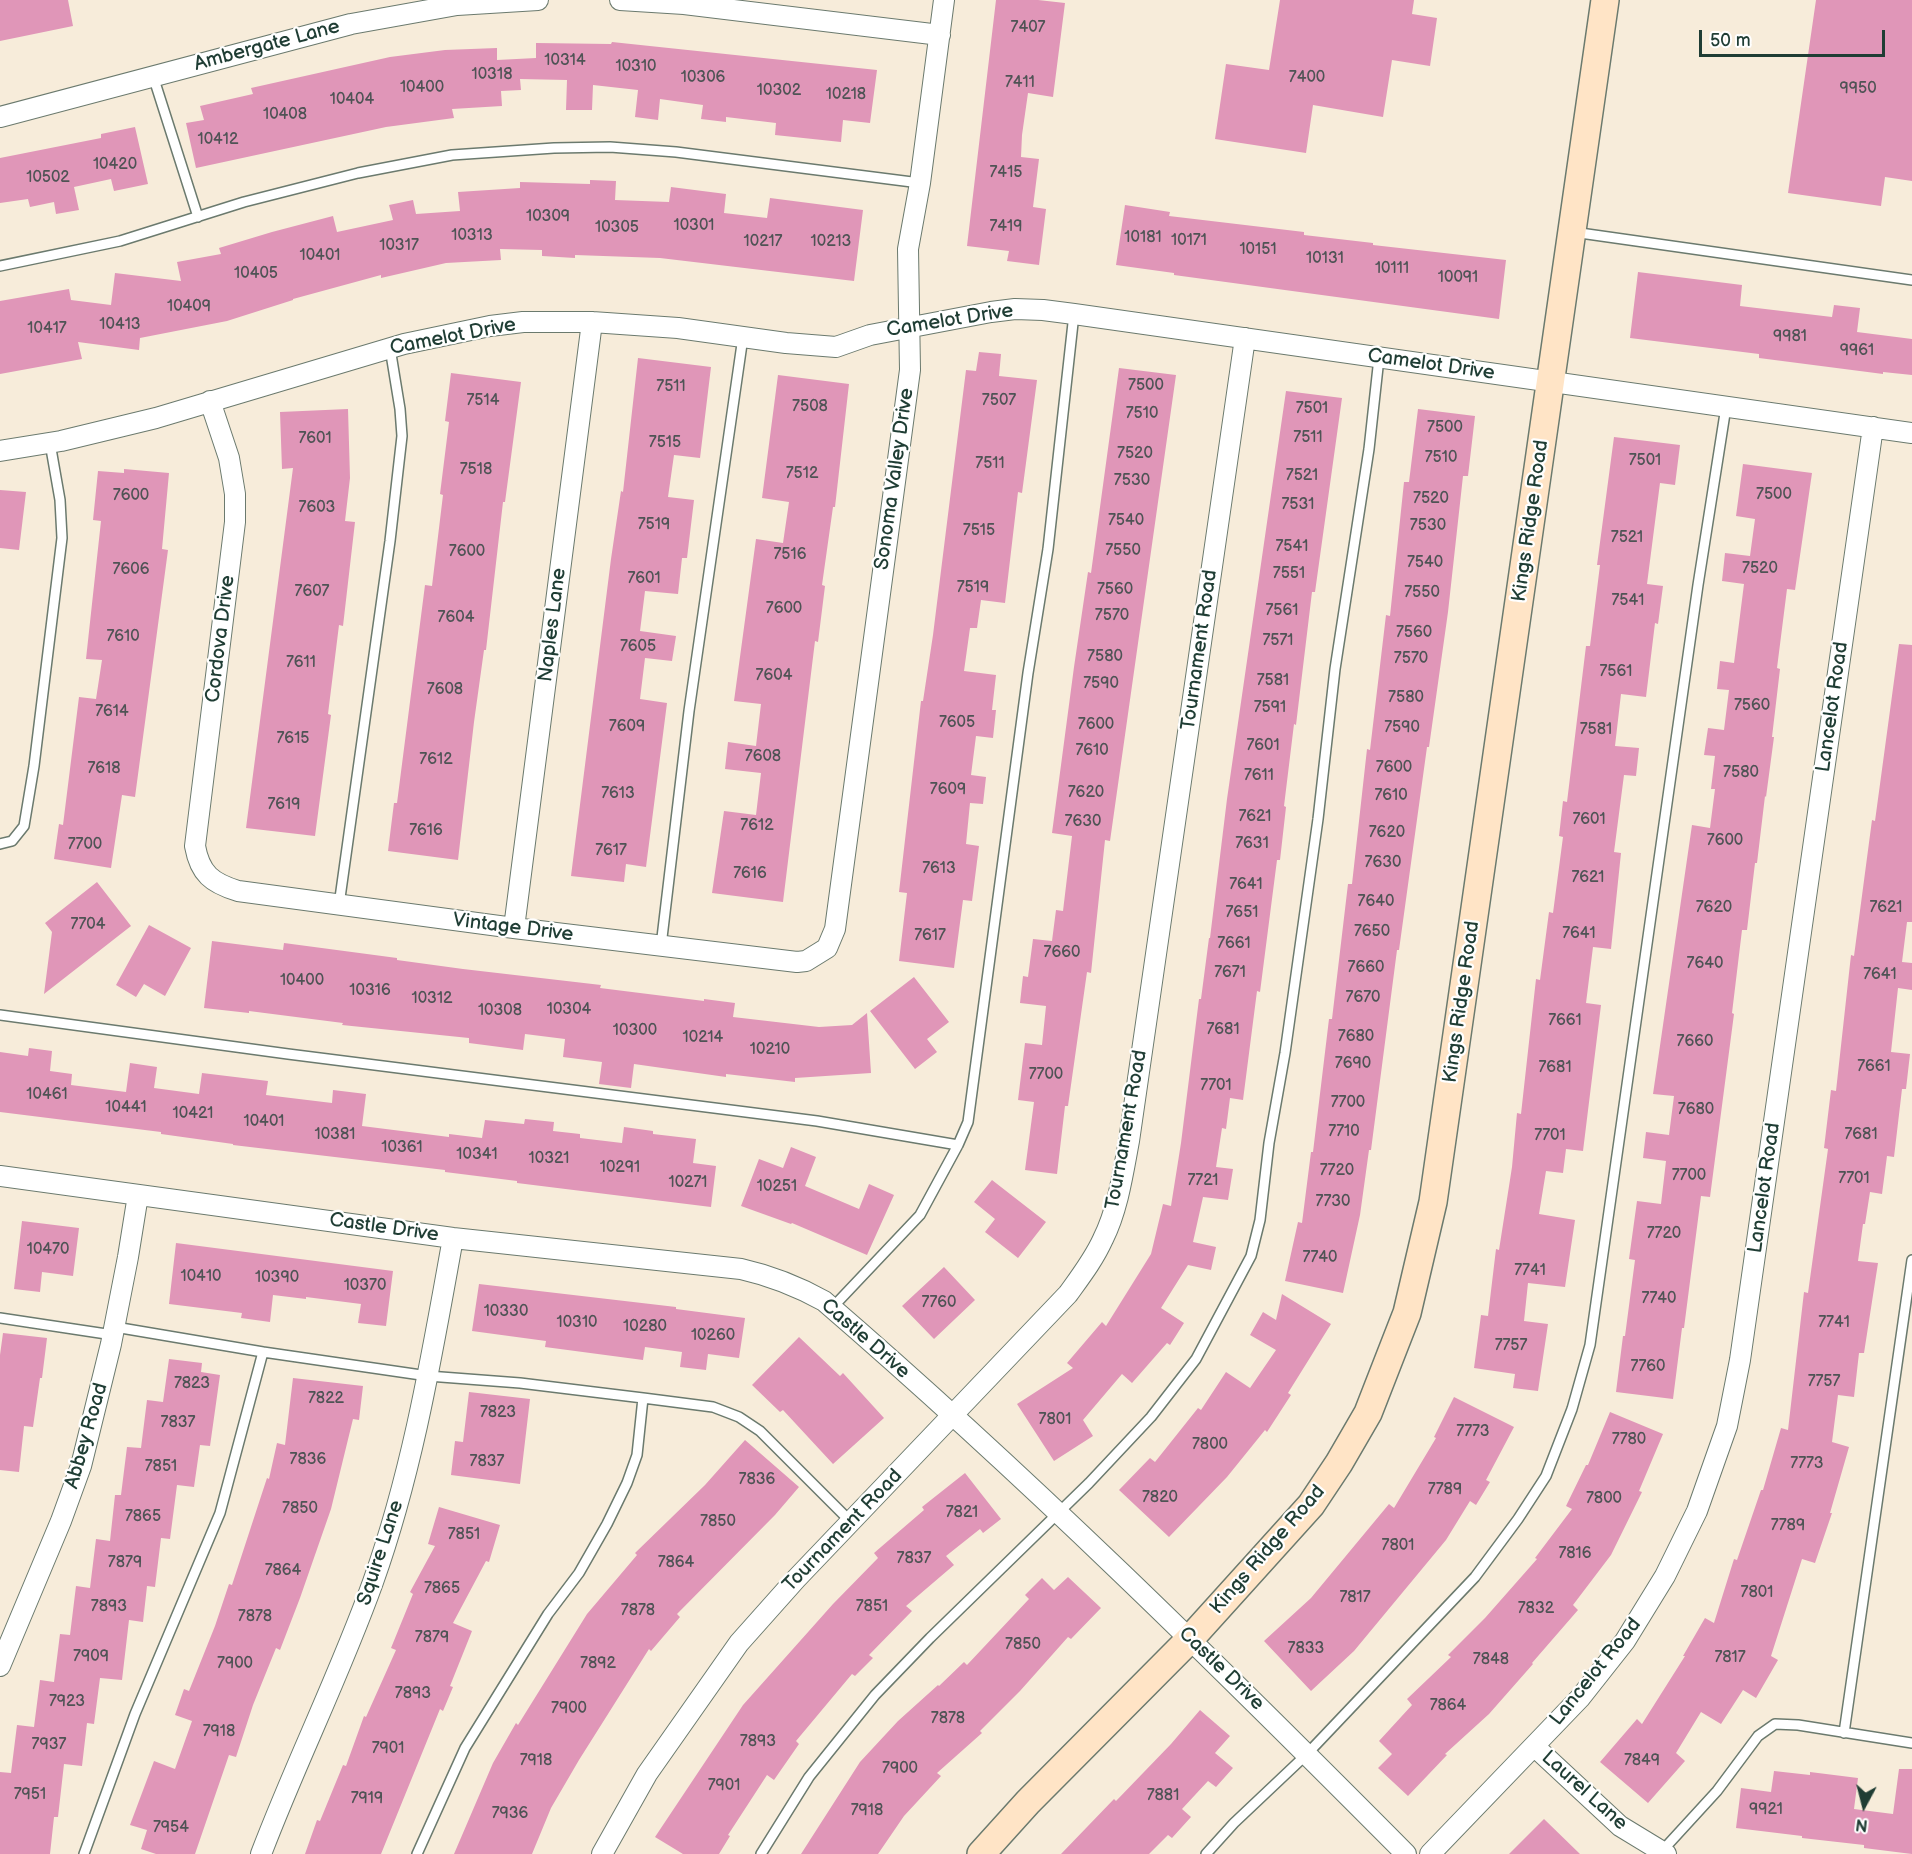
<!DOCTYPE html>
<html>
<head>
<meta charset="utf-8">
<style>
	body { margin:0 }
	#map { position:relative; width:1912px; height:1854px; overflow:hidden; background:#f7ecda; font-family:"Balsamiq Sans",sans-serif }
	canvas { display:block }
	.north { position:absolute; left:1834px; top:1776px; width:60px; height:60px; -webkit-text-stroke:4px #fff; paint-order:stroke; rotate:187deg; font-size:16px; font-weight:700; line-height:24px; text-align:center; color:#1f3d34 }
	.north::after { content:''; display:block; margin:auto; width:21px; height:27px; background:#1f3d34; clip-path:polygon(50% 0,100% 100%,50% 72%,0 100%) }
	.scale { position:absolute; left:1699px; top:30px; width:186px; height:27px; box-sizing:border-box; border:3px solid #1f3d34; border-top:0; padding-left:8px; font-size:18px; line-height:21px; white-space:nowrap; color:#1f3d34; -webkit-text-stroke:4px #fff; paint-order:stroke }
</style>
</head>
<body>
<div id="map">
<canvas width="1912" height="1854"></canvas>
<div class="north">N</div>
<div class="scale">50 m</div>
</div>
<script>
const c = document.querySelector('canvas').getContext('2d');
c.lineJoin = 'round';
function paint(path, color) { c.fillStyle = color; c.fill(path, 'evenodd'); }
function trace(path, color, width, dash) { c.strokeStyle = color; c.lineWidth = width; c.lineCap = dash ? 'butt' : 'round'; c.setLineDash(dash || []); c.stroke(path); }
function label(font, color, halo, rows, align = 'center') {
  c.font = font + ' "Balsamiq Sans",sans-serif'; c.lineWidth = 4.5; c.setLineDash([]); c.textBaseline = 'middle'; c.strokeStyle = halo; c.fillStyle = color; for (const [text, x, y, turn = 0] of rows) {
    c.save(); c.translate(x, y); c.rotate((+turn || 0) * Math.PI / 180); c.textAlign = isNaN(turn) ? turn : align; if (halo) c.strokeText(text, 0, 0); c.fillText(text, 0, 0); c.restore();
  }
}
paint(new Path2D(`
	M0 0H68L73 26 0 41Z
	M996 0H1038L1065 3 1053 97 1028 93 1022 135 1021 157 1039 159 1033 207 1046 209 1039 265 1007 261 1009 251 967 246Z
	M1280 0H1414L1412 14 1437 18 1430 66 1392 60 1383 117 1313 105 1306 153 1215 139 1226 64 1269 70Z
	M1816 0H1912V181L1885 177 1881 206 1788 193Z
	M612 42 877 70 870 123 843 120 841 142 775 135 776 123 726 117V122L701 119 703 105 660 99 658 120 635 117 638 90 593 85 592 110H566L567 80 520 79 521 90 501 91 502 106 452 109 454 118 386 127 196 168 186 123 204 120 200 106 253 94 251 88 390 57 445 50 497 48V60L536 58V43L611 44Z
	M135 127 148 184 114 191 111 179 74 187 79 210 56 214 54 202 30 207 28 199 0 203V158L101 138V134Z
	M590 180 616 181 615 200 669 202 671 187 726 194 724 213 767 218 770 198 863 210 854 281 660 258 575 255V258L542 256V250L500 249 501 260 446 263 381 278V275L293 299V300L227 321 140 338 139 350 78 342 82 359 0 374V301L69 289 71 300 111 305 115 273 181 281 177 262 221 254 219 248 272 232 333 216 337 232 393 220 389 205 413 200 416 214 460 211 458 192 520 188V182L590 184Z
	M1125 205 1170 212 1169 216 1304 232V235L1373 243V245L1506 260 1499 319 1174 275V273L1116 265Z
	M1638 272 1742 285 1740 306 1832 317 1834 305 1860 308 1857 332 1912 339V375L1883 372V374L1759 358V354L1630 338Z
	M979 352 1001 354 999 376 1037 380 1022 493 1018 492 1005 603 981 600 977 628H970L964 671 996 675 992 710H996L993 738 976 736 971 775 986 777 983 804 970 803 966 844 979 846 972 901 963 900 954 968 899 961 907 893 899 892 921 701H923L933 635 966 370 976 371Z
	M638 358 711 367 700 458 674 455 668 497 694 500 687 558H682L678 594 645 591 640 631 676 636 672 661 645 658 640 699 667 703 646 867 626 864 624 882 571 876 611 559 621 491 623 492Z
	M1119 368 1176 375 1110 841 1105 840 1091 973 1087 972 1068 1106H1065L1057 1174 1025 1170 1034 1102 1018 1100 1025 1043 1042 1045 1046 1006 1020 1003 1023 976 1028 977 1033 939 1052 941 1056 910 1063 911 1072 836 1052 833 1074 667 1088 572 1091 573Z
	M451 373 521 382 505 502H503L486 650H484L474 722 458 860 388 851 394 803H397L425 585 432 586 443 495 440 494 449 422 445 421Z
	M778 375 849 384 835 507H833L822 585 825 586 818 642 815 641 783 902 712 893 724 811 756 815 761 773 725 769 728 742 756 746 761 704 734 701 756 539 783 543 789 502 762 498Z
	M1286 391 1342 398 1315 592H1312L1296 725 1294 724 1284 806 1286 807 1280 860H1277L1260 992 1257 991 1243 1100 1230 1098 1226 1129 1222 1128 1216 1167 1233 1169 1228 1200 1203 1197 1193 1242 1216 1247 1211 1270 1188 1265 1161 1308 1184 1323 1170 1345 1167 1343 1132 1383 1122 1374 1083 1420 1093 1436 1054 1461 1017 1404 1073 1368 1067 1363 1102 1322 1106 1326 1151 1254 1163 1204 1171 1206 1181 1143 1199 999H1201L1209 938H1210L1227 799Z
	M348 409 350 478 345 521 355 522 343 626 339 625 328 714 331 715 315 836 246 828 293 468 282 469 280 412Z
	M1418 409 1475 416 1468 476H1463L1448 612 1429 747H1427L1399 950H1397L1371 1150H1369L1360 1215 1343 1293 1285 1281 1298 1222 1302 1223 1311 1152H1313L1329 1019H1332L1348 884H1352L1367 749 1370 750 1386 615 1390 616 1404 482H1409Z
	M1614 437 1680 445 1675 485 1660 483 1647 584 1663 586 1658 624 1655 623 1646 697 1621 694 1615 746 1639 748 1636 776 1624 775 1614 852 1621 853 1611 949 1593 947 1586 1003 1601 1005 1583 1151 1566 1149 1563 1173 1546 1171 1539 1214 1575 1220 1565 1287 1528 1283 1524 1321 1548 1324 1538 1391 1513 1388 1515 1374 1474 1368 1481 1315 1488 1316 1496 1249 1499 1250 1512 1167 1517 1113 1521 1114 1536 979 1540 980 1549 912 1553 913 1563 837 1559 836 1563 801 1567 802 1586 646H1590L1600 565H1597Z
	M1743 464 1812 473 1795 590 1787 589 1777 668 1780 669 1772 737H1774L1766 797 1765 796 1757 863H1755L1747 930H1742L1732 1013 1734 1014 1710 1197 1701 1196 1684 1328H1682L1673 1399 1616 1392 1623 1336H1625L1635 1260 1629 1259 1637 1201 1661 1204 1666 1161 1643 1158 1646 1132 1669 1135 1674 1096 1653 1094 1692 825 1710 828 1715 789H1711L1715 756 1704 755 1708 728 1724 730 1729 690 1717 689 1720 661 1734 663 1744 584 1722 581 1725 553 1750 556 1755 519 1736 516Z
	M124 469 169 473 162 549 168 550 135 797 122 795 111 868 54 859 59 824 63 825 79 697 96 699 102 660 86 659 101 521 93 520 98 471 124 473Z
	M0 490 26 492 19 550 0 548Z
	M1899 644 1912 645V922H1907L1902 962 1912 963V990L1898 988 1891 1052 1910 1054 1906 1089H1902L1894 1157 1887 1156 1882 1194 1870 1192 1865 1224H1863L1858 1261 1878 1263 1864 1353H1859L1854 1397 1838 1395 1832 1442 1849 1447 1830 1513H1832L1815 1563 1802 1559 1771 1656 1778 1660 1756 1698 1743 1690 1721 1724 1701 1712 1676 1753 1685 1761 1648 1803 1600 1762 1637 1719 1642 1724 1685 1656H1683L1705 1618 1714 1623 1734 1559 1737 1560 1761 1490H1763L1781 1428 1788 1430 1804 1292 1808 1293 1828 1149 1824 1148 1831 1090 1836 1091 1851 955 1854 956 1872 820 1875 821Z
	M97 882 131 926 44 994 52 932 45 923Z
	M149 925 191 948 165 996 144 984 136 997 116 985Z
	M212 941 283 950 284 943 397 958V960L463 969 601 985 600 988 704 1001V999L735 1003 733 1017 819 1027 852 1025 867 1013 871 1073 795 1078V1082L726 1074V1077L634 1064 631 1088 599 1084 602 1062 563 1057 565 1039 525 1034 523 1050 469 1043V1038L342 1025 343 1023 249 1011V1013L204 1008Z
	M914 977 949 1022 927 1039 937 1052 915 1069 870 1011Z
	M29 1048 52 1051 50 1071 72 1074 71 1085 126 1092 130 1063 157 1067 154 1088 199 1094 202 1073 268 1081 266 1095 332 1103 333 1090 366 1094 362 1126 449 1137V1134L482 1138 485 1120 524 1124 525 1119 554 1122 553 1131 580 1134V1138L622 1143 624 1127 653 1131V1134L696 1139 693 1163 716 1166 711 1207 517 1183V1181L445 1172V1170L233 1145V1144L161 1134V1132L0 1112V1052L28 1056Z
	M791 1147 816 1157 805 1186 859 1209 869 1184 894 1195 867 1255 792 1223 791 1224 741 1206 759 1159 783 1168Z
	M992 1180 1046 1222 1018 1258 985 1232 995 1219 974 1202Z
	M22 1221 79 1228 73 1276 42 1272 40 1292 14 1289Z
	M176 1243 393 1271 386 1326 358 1323 361 1304 306 1297V1299L273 1295 270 1322 241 1318 242 1313 169 1304Z
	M944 1267 975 1300 934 1339 902 1306Z
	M479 1284 676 1307V1309L745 1318 739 1358 708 1354 706 1370 680 1367 682 1352 645 1347 643 1360 545 1347 546 1341 472 1331Z
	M1282 1294 1331 1324 1288 1393 1291 1395 1267 1432 1265 1430 1227 1477 1169 1537 1119 1490 1150 1458 1155 1462 1198 1408 1201 1410 1226 1372 1250 1388 1276 1350 1250 1335 1263 1312 1276 1320Z
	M3 1333 47 1338 42 1378H40L33 1427 24 1426 19 1472 0 1470V1355Z
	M799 1337 840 1376 843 1373 884 1418 833 1464 783 1410 780 1412 752 1385Z
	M169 1359 202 1363 201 1372 220 1375 210 1446 200 1445 194 1487 177 1485 170 1539 161 1538 155 1587 147 1586 143 1622 129 1620 122 1680 100 1678 94 1724 87 1723 82 1766 64 1764 58 1817H54L50 1854H0V1772L11 1773 17 1725 34 1727 40 1680 54 1682 60 1634 70 1635 76 1586 90 1588 96 1539 110 1541 115 1495H121L127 1447 141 1448 147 1400 163 1402Z
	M293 1378 363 1386 359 1420 353 1419 331 1509 300 1598 280 1650 276 1648 253 1705 236 1757 229 1755 195 1854H156L141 1849 147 1830 130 1825 154 1761 175 1769 192 1721 175 1715 184 1689 189 1691 215 1626 229 1584 232 1585 267 1478 269 1479 277 1443 285 1445Z
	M469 1392 530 1399 520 1484 451 1475 455 1441 463 1442Z
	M1454 1397 1514 1427 1486 1480 1490 1482 1476 1505 1470 1501 1446 1540 1354 1651 1311 1691 1264 1641 1311 1598 1389 1504 1394 1508 1436 1438 1434 1437Z
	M1610 1412 1663 1434 1639 1491 1642 1492 1611 1555 1573 1605 1578 1610 1532 1663 1533 1664 1489 1714 1445 1754 1447 1755 1408 1796 1378 1768 1392 1754 1379 1741 1412 1705 1407 1699 1451 1657 1448 1655 1485 1618 1537 1559 1535 1558 1572 1509 1566 1506 1586 1465H1588Z
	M745 1440 799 1487 775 1515 677 1614 680 1617 651 1651 649 1649 579 1760 551 1808 532 1854H454L493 1763 516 1723 518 1725 587 1614 637 1555 635 1553 705 1485Z
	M965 1473 1001 1519 983 1533 980 1529 946 1556 954 1565 906 1606 912 1611 869 1655 873 1658 855 1676 852 1674 796 1741 799 1744 774 1780 767 1775 728 1835 730 1836 719 1854H683L655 1837 743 1705 833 1604 878 1558 874 1553 924 1510 922 1507Z
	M439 1507 500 1525 489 1562 486 1561 453 1623 472 1631 450 1686 453 1687 443 1711 440 1709 381 1854H305L317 1820 320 1821 343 1765 346 1766 364 1716 366 1717 396 1650 391 1648 413 1594 410 1592 435 1546 428 1544Z
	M1068 1577 1101 1608 1071 1639 1068 1637 1020 1691 980 1731 982 1733 937 1773 941 1776 904 1816 878 1854H801L860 1762 898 1721 938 1685 939 1686 964 1662 967 1665 1029 1599 1025 1595 1042 1578 1054 1590Z
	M1200 1710 1230 1736 1215 1753 1233 1768 1216 1787 1208 1781 1182 1809 1191 1817 1172 1838 1168 1835 1149 1854H1061L1114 1799 1116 1801 1171 1744Z
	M1899 1769H1912V1854L1864 1848V1845L1802 1838V1836L1736 1828 1741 1788 1771 1792 1774 1771 1810 1775V1772L1858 1778 1854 1809 1893 1814Z
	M1544 1819 1580 1854H1509Z`), '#e096b8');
const lane = new Path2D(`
	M153 76 198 217
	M1573 232 1912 280
	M0 266 120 241 244 202 358 173 452 155 554 148 610 147 676 152 920 183
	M0 844 12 841 24 826 34 766 62 538 60 500 50 443
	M339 905 390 541 402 436 400 409 390 348
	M661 946 689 711 743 337
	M0 1015 288 1054 817 1121 958 1145
	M832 1308 920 1215 958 1145 968 1122 1028 673 1048 549 1074 314
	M0 1318 113 1335
	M115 1327 263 1352
	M1844 1733 1912 1260
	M1662 1851 1717 1791 1758 1736 1775 1724 1798 1725 1912 1743
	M84 1854 135 1714 220 1513 263 1352 428 1376 520 1383 643 1398
	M417 1854 465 1748 548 1614 579 1573 607 1524 627 1483 637 1455 643 1398 713 1407 739 1417 760 1431 851 1522
	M761 1854 809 1777 875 1695 930 1638 1089 1483 1151 1417 1196 1359 1251 1256 1260 1220 1269 1143 1285 1053 1318 819 1335 669 1369 449 1379 358
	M1206 1854 1234 1823 1307 1754 1475 1577 1518 1519 1546 1476 1572 1409 1590 1345 1698 585 1726 407`);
const street = new Path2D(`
	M620 0 684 4 940 35
	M0 117 351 24 457 5 538 0
	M210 401 229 458 235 494V522L195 846C200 874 212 883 238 891L514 928 797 962 806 961 827 948 835 929 910 370 908 249 920 183 944 0
	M0 451 61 441 156 418 404 344 490 326 523 322H592L678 328 786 343 836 347 870 335 991 312 1015 309 1043 310 1074 314 1912 433
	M514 928 592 322
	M0 1176 453 1238 741 1269C772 1276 797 1286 824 1301 1027 1476 1218 1665 1406 1854
	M0 1666 61 1521 81 1466 111 1344 128 1257 138 1195
	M1534 1746 1620 1826 1666 1854
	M261 1854C296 1762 340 1674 373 1582 413 1470 432 1354 453 1238
	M602 1854 647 1774 739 1643 796 1579 1068 1294C1081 1276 1094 1259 1103 1239 1118 1209 1123 1173 1129 1141L1245 338
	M1430 1854 1580 1698 1625 1641 1665 1576 1697 1511 1727 1426 1740 1360 1873 427`);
const secondary = new Path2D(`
	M981 1854 1028 1802 1190 1639 1311 1505 1339 1463 1368 1413 1407 1313 1433 1202 1605 0`);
trace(lane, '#6b7a6e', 12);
trace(street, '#6b7a6e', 22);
trace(secondary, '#6b7a6e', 30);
trace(lane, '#fff', 9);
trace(street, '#fff', 20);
trace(secondary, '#ffe4c6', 27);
label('16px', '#4f5355', null, [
	["7407",1028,28],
	["10314",565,61],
	["10310",636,67],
	["10318",492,75],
	["10306",703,78],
	["7400",1307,78],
	["7411",1020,83],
	["10400",422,88],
	["9950",1858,89],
	["10302",779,91],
	["10218",846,95],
	["10404",352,100],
	["10408",285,115],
	["10412",218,140],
	["10420",115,165],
	["7415",1006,173],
	["10502",48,178],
	["10309",548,217],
	["10301",694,226],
	["7419",1006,227],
	["10305",617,228],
	["10313",472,236],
	["10181",1143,238],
	["10171",1189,241],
	["10217",763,242],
	["10213",831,242],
	["10317",399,246],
	["10151",1258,250],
	["10401",320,256],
	["10131",1325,259],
	["10111",1392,269],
	["10405",256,274],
	["10091",1458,278],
	["10409",189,307],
	["10413",120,325],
	["10417",47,329],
	["9981",1790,337],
	["9961",1857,351],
	["7500",1146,386],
	["7511",671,387],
	["7514",483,401],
	["7507",999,401],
	["7508",810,407],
	["7501",1312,409],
	["7510",1142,414],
	["7500",1445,428],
	["7511",1308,438],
	["7601",315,439],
	["7515",665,443],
	["7520",1135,454],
	["7510",1441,458],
	["7501",1645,461],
	["7511",990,464],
	["7518",476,470],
	["7512",802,474],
	["7521",1302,476],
	["7530",1132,481],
	["7500",1774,495],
	["7600",131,496],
	["7520",1431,499],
	["7531",1298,505],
	["7603",317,508],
	["7540",1126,521],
	["7519",654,525],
	["7530",1428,526],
	["7515",979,531],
	["7521",1627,538],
	["7541",1292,547],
	["7550",1123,551],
	["7600",467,552],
	["7516",790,555],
	["7540",1425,563],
	["7520",1760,569],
	["7606",131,570],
	["7551",1289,574],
	["7601",644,579],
	["7519",973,588],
	["7560",1115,590],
	["7607",312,592],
	["7550",1422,593],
	["7541",1628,601],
	["7600",784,609],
	["7561",1282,611],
	["7570",1112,616],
	["7604",456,618],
	["7560",1414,633],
	["7610",123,637],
	["7571",1278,641],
	["7605",638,647],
	["7580",1105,657],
	["7570",1411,659],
	["7611",301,663],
	["7561",1616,672],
	["7604",774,676],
	["7581",1273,681],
	["7590",1101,684],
	["7608",445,690],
	["7580",1406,698],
	["7560",1752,706],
	["7591",1270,708],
	["7614",112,712],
	["7605",957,723],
	["7600",1096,725],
	["7609",627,727],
	["7590",1402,728],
	["7581",1596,730],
	["7615",293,739],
	["7601",1263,746],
	["7610",1092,751],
	["7608",763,757],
	["7612",436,760],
	["7600",1394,768],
	["7618",104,769],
	["7580",1741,773],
	["7611",1259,776],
	["7609",948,790],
	["7620",1086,793],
	["7613",618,794],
	["7610",1391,796],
	["7619",284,805],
	["7621",1255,817],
	["7601",1589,820],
	["7630",1083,822],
	["7612",757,826],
	["7616",426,831],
	["7620",1387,833],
	["7600",1725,841],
	["7631",1252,844],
	["7700",85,845],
	["7617",611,851],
	["7630",1383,863],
	["7613",939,869],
	["7616",750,874],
	["7621",1588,878],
	["7641",1246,885],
	["7640",1376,902],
	["7620",1714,908],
	["7621",1886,908],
	["7651",1242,913],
	["7704",88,925],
	["7650",1372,932],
	["7641",1579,934],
	["7617",930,936],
	["7661",1234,944],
	["7660",1062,953],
	["7640",1705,964],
	["7660",1366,968],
	["7671",1230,973],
	["7641",1880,975],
	["10400",302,981],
	["10316",370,991],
	["7670",1363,998],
	["10312",432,999],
	["10304",569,1010],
	["10308",500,1011],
	["7661",1565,1021],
	["7681",1223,1030],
	["10300",635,1031],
	["7680",1356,1037],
	["10214",703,1038],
	["7660",1695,1042],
	["10210",770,1050],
	["7690",1353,1064],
	["7661",1874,1067],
	["7681",1555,1068],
	["7700",1046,1075],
	["7701",1216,1086],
	["10461",47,1095],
	["7700",1348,1103],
	["10441",126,1108],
	["7680",1696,1110],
	["10421",193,1114],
	["10401",264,1122],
	["7710",1344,1132],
	["10381",335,1135],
	["7681",1861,1135],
	["7701",1550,1136],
	["10361",402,1148],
	["10341",477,1155],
	["10321",549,1159],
	["10291",620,1168],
	["7720",1337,1171],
	["7700",1689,1176],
	["7701",1854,1179],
	["7721",1203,1181],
	["10271",688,1183],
	["10251",777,1187],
	["7730",1333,1202],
	["7720",1664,1234],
	["10470",48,1250],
	["7740",1320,1258],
	["7741",1530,1271],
	["10410",201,1277],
	["10390",277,1278],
	["10370",365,1286],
	["7740",1659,1299],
	["7760",939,1303],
	["10330",506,1312],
	["10310",577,1323],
	["7741",1834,1323],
	["10280",645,1327],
	["10260",713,1336],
	["7757",1511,1346],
	["7760",1648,1367],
	["7757",1824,1382],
	["7823",192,1384],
	["7822",326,1399],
	["7823",498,1413],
	["7801",1055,1420],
	["7837",178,1423],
	["7773",1473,1432],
	["7780",1629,1440],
	["7800",1210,1445],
	["7836",308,1460],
	["7837",487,1462],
	["7773",1807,1464],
	["7851",161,1467],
	["7836",757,1480],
	["7789",1445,1490],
	["7820",1160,1498],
	["7800",1604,1499],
	["7850",300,1509],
	["7821",962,1513],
	["7865",143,1517],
	["7850",718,1522],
	["7789",1788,1526],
	["7851",464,1535],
	["7801",1398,1546],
	["7816",1575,1554],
	["7837",914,1559],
	["7879",125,1563],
	["7864",676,1563],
	["7864",283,1571],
	["7865",442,1589],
	["7801",1757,1593],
	["7817",1355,1598],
	["7893",109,1607],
	["7851",872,1607],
	["7832",1536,1609],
	["7878",638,1611],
	["7878",255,1617],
	["7879",432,1638],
	["7850",1023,1645],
	["7833",1306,1649],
	["7909",91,1657],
	["7817",1730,1658],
	["7848",1491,1660],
	["7900",235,1664],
	["7892",598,1664],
	["7893",413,1694],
	["7923",67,1702],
	["7864",1448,1706],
	["7900",569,1709],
	["7878",948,1719],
	["7918",219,1732],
	["7893",758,1742],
	["7937",49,1745],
	["7901",388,1749],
	["7918",536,1761],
	["7849",1642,1761],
	["7900",900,1769],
	["7901",724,1786],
	["7951",30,1795],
	["7881",1163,1796],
	["7919",367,1799],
	["9921",1766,1810],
	["7918",867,1811],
	["7936",510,1814],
	["7954",171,1828]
]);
label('20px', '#1f3d34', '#fff', [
	["Ambergate Lane",267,46,-15],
	["Camelot Drive",950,321,-9],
	["Camelot Drive",453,337,-11],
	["Camelot Drive",1431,365,8],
	["Sonoma Valley Drive",895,479,-82],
	["Kings Ridge Road",1531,521,-82],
	["Naples Lane",553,625,-83],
	["Cordova Drive",221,639,-83],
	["Tournament Road",1200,650,-82],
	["Lancelot Road",1833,707,-82],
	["Vintage Drive",513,928,7],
	["Kings Ridge Road",1462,1002,-82],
	["Tournament Road",1127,1130,-80],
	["Lancelot Road",1765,1188,-82],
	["Castle Drive",384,1228,8],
	["Castle Drive",865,1339,41],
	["Abbey Road",87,1436,-74],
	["Tournament Road",843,1531,-46],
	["Kings Ridge Road",1268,1550,-49],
	["Squire Lane",381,1553,-72],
	["Castle Drive",1221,1669,44],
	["Lancelot Road",1596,1672,-51],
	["Laurel Lane",1584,1791,42]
]);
</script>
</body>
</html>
